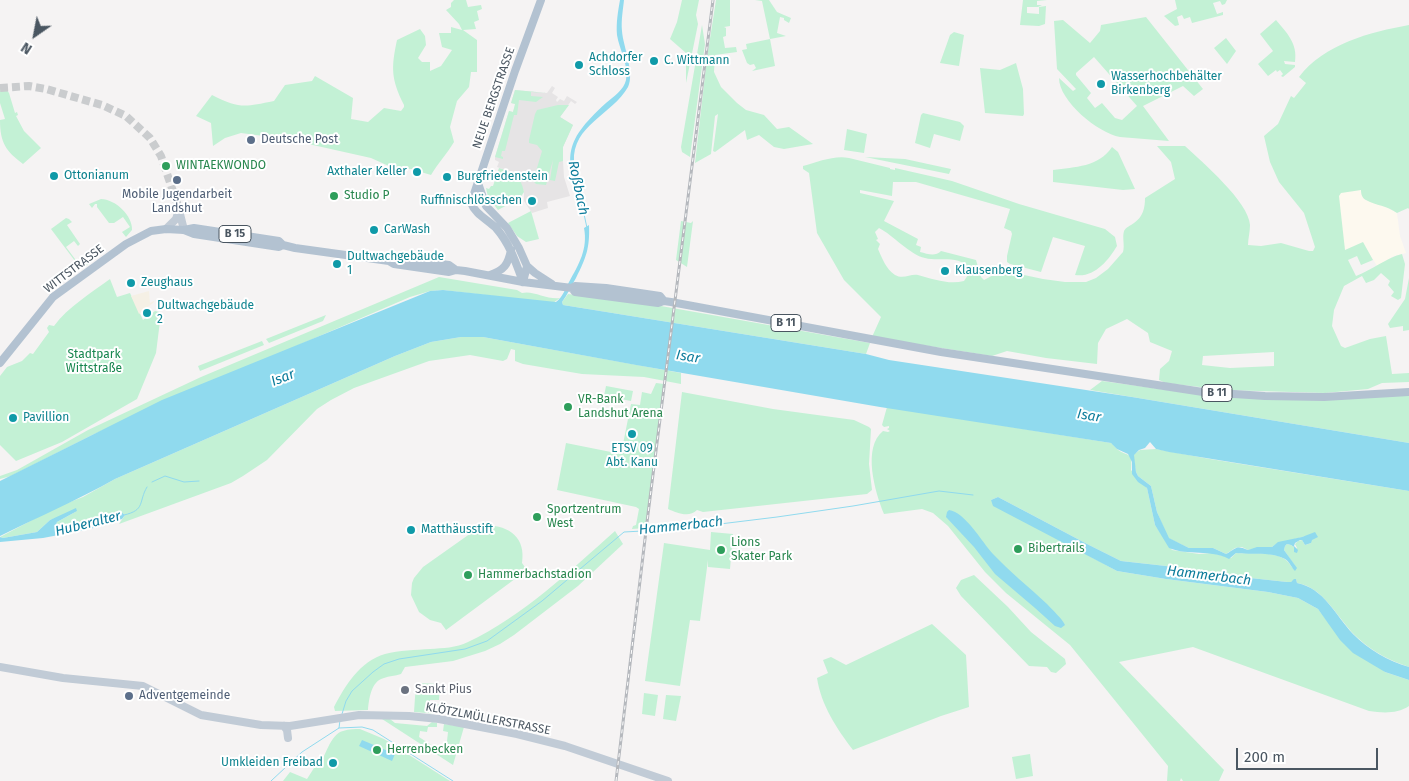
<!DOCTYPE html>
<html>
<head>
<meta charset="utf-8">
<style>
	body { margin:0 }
	#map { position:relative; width:1409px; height:781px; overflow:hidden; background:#f5f3f3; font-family:"Fira Sans",sans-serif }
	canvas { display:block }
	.north { position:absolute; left:10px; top:10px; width:50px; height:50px; -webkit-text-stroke:4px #fff; paint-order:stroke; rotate:213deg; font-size:14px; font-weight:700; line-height:20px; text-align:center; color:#4a5661 }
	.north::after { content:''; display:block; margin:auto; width:18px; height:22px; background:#4a5661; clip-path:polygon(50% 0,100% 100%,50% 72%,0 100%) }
	.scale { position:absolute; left:1236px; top:748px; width:142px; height:22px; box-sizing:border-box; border:2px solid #4a5661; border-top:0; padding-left:6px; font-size:15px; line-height:18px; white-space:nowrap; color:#4a5661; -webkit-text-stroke:4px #fff; paint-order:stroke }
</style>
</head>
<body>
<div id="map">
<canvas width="1409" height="781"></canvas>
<div class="north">N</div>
<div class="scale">200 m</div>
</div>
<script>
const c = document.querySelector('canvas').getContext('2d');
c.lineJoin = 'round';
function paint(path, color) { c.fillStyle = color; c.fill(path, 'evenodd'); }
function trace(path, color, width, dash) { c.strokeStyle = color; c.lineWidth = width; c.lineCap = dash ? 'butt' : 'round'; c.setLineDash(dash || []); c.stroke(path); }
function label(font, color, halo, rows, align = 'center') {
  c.font = font + ' "Fira Sans",sans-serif'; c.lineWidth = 4; c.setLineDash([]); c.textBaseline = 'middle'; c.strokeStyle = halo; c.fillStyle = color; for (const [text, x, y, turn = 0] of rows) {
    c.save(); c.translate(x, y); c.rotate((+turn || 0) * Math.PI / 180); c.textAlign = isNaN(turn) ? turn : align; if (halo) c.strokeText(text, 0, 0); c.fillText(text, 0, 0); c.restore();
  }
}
paint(new Path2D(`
	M1362 188 1365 200 1381 204 1397 213 1400 236 1406 253 1394 256 1377 266 1363 243 1345 250 1337 211 1334 189Z`), '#fdf9ef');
paint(new Path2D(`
	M552 86 555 88 552 93 558 97 556 100 557 102 560 99 564 101 567 96 577 102 575 104 571 101 560 117 573 125 563 147V161L564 177 570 196 547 202 548 208 532 213 524 201V192L517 177 514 173 497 167 499 162 495 160V157L509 111 513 112 515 106V104L511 103 515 90 547 93Z`), '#e6e4e5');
paint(new Path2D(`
	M454 0H466L468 7 481 5 482 9 477 11 479 20 474 22 476 29 463 30 477 40V72H471L469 87 457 101 450 127 454 142C447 154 438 163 431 175L411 169 391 167 371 158 286 139 241 133 225 138 213 146 211 123 196 116 212 95C240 109 244 107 274 101L285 85 312 81 315 76 353 98 351 119 368 122 384 108 401 111 404 107V105C391 79 391 68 397 40L420 29 425 36 426 45 418 58 422 62H430V71L441 66 452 50 442 47 439 33H451V27L462 30 459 24 446 10 451 7V3Z
	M682 0H699L696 15 698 24 686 83V53L670 39 677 22Z
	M716 0H730V26L724 27 726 28V36L723 37 725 48 736 47 737 52 715 55 714 72 721 87 737 103 746 110 764 115 777 129 789 127 813 144 784 149 774 147 759 135 747 140 745 130 715 152 713 151 718 114 715 116 711 154 695 163 707 58Z
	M755 0H769L777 12 791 18 789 23 784 20V18L780 17 777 33 786 36 770 39 775 66 752 71 756 68 754 64 750 65 747 63 742 50 747 49 746 44 770 39 762 1Z
	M1023 0H1047L1037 1V5H1042L1038 7H1027V13L1039 14V7L1046 6 1045 24 1039 26 1020 25Z
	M1175 0H1227L1225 4 1222 5 1220 1 1213 3 1217 14 1223 12V15L1192 23 1190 17 1184 19 1182 15 1177 17 1179 25 1175 26 1164 16 1177 9Z
	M1146 17 1203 89 1194 96 1183 86 1143 106 1169 141 1120 137C1098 133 1059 101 1059 78L1073 91 1076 89 1057 69 1054 21 1063 20 1090 43 1100 31 1101 25ZM1094 57 1137 106 1122 120 1115 118 1102 103 1095 108 1087 98 1091 93 1076 75V73Z
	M1276 20C1286 32 1298 43 1295 62L1284 61 1285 64 1295 65V67L1283 77 1281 76 1283 74 1280 70 1277 72 1276 70 1268 76 1258 64 1273 51 1260 34Z
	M702 25 705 44 690 157 682 152 681 147Z
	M1409 25V209L1408 208 1397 213C1386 205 1377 206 1366 200 1362 198 1361 194 1361 190L1341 193 1339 196 1345 250 1363 242 1373 260 1361 265 1357 256 1348 260 1356 276C1372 270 1386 258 1402 254L1405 264 1401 298 1398 300 1391 296 1394 292 1388 285 1390 281 1381 273 1374 280 1366 283 1362 276 1344 286 1334 310 1332 326 1341 346 1345 348 1370 339 1386 336 1392 374 1409 373V382L1382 383 1368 389 1325 393 1225 390 1166 383 1159 380 1160 369 1169 361 1172 351 1150 342 1148 333 1127 319 1106 329 1098 343 1097 364 1046 358 1007 351 992 356 872 337 881 317 844 280 817 233 809 173 803 169V166C818 162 834 155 849 158L890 168V169L895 170V168L952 181 1019 204 1105 229 1115 237 1117 246C1108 261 1094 278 1075 275L1085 246 1053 237 1041 272 1010 264 1007 262V256L1012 234 1011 231 1004 228 1010 209 916 182H893L892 196 860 190V193L894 201 884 221 918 239 916 245 921 247 920 252C928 254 935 257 941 251L976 260 981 277 984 280 1001 271H1005L1043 279 1065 282H1086L1096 278 1108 269 1123 252C1125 245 1122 238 1124 231 1126 227 1130 226 1134 223 1143 217 1145 208 1145 198L1175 179 1171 162 1157 146H1185C1202 162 1249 202 1250 225 1250 232 1248 239 1248 245L1261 246 1281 243 1309 251H1313L1315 247 1304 213 1279 182 1270 162 1264 136 1278 124 1291 96 1294 98 1306 83 1299 77C1324 44 1370 32 1409 25ZM879 228C893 235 910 255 925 258 938 262 961 254 968 269V275L964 281C949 285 933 279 918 275 911 273 904 280 895 275 886 269 882 258 878 249L880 244 876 240 878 239 875 232ZM1274 352V366L1230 368 1202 365 1203 356Z
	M954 32 964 35 959 66 940 63 950 35Z
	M1226 38 1236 51 1227 64 1214 48Z
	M1016 63 1023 89 1024 114 1023 116 985 113 980 68 1000 70Z
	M4 86 9 93 15 113 17 112 18 115 16 116 24 131 41 148 23 164C6 151 0 143 0 120L5 119 0 103V89Z
	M515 90 547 93 531 92V96L543 97 536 102 519 100 517 115H514L505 151H502L501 156 503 157V159L495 157 509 111 513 112 515 104 511 103Z
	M558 105H569L560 117 573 125 563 147V161L559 162 555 181 550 180 553 160 546 185 536 184 534 182V178L542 151 537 145 529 143V140L535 114 537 110Z
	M923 113 960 122 964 126 960 141 934 134 930 148 915 143 921 115Z
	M847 129 867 134 864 153 844 150Z
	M1112 147 1118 152 1135 189 1123 190 1053 182V170C1075 167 1099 167 1112 147Z
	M865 157 905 159 951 169 949 174Z
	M499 168C513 172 521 176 524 192L520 198 498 210 488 197 486 188 489 189 491 186H493Z
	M101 199C115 199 133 216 132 230L126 237 122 232 130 227 123 217 114 223H109L97 207V204H95L92 208 89 204Z
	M531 211 539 239 526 242 517 236 508 223Z
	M66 218 69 219 72 222 67 225 80 244 78 246 74 241 66 247 81 267 89 261 90 263 81 269 51 229Z
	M681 221 691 223 693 221 687 267 676 260Z
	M439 277 517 290 522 293C533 290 547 300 560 298L553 303 443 290 430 291 410 297 294 347 92 435 11 476 0 479V476L17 470 88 430 201 377Z
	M1409 278V330L1403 331V326L1390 328 1388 324 1405 299Z
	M110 279 117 297 130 293 143 320 155 311 159 312 160 321 156 353 137 399 62 442 16 461 0 445V376L7 367 22 361 30 353 33 354 49 332 47 328 49 325 54 326C68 307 91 293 110 279Z
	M568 294 661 306 870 343 866 354 563 305 562 302Z
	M326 315 323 321 269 343 266 339Z
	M461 337H483L681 373V384L644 377 582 374 523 364 515 361V350L511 349 507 359 503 361 470 355 429 361 354 388 331 400 317 409 267 460 243 476 231 483 119 524 125 515 120 511 78 524 56 528 55 527 57 522 77 511 50 520 37 532 3 538 0 537 57 507 83 497 115 479 395 356 431 342Z
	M262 341 264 345 200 371 198 366Z
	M1102 381 1203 395 1324 400 1409 395V443L1090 390Z
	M656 383 664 384 646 528 632 529 633 526 636 525 639 509 636 507 557 490 566 443 621 454 631 404 640 405 642 392 651 394Z
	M606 386 633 391 631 401 604 396Z
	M682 392 773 409 854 420 869 427 871 429 869 464 872 490 867 494 703 512 697 510C689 518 677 513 668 509Z
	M887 407 1111 443C1113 444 1115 447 1117 449 1128 458 1133 450 1131 470L1147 488 1155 525 1172 550 1199 554 1212 553 1231 558 1236 553C1250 554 1274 551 1286 560 1289 562 1291 567 1294 569L1295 566 1284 550 1285 546 1287 544 1291 545 1294 547V552L1297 548 1295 544 1298 541 1302 540 1305 545 1311 543 1306 536 1276 544 1272 547 1248 550 1242 547 1235 548 1226 554 1213 548H1189L1168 538 1157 512 1151 486 1138 476 1136 472 1133 455 1140 450 1156 449 1210 459 1409 491V667C1391 661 1373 652 1359 639 1338 621 1326 588 1297 583L1296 579 1291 582H1287L1204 573 1175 567 1121 561 1089 545 998 497 991 500 1073 547 1117 571 1166 579 1268 592 1298 598 1318 609 1332 627 1385 672 1409 680V706C1397 714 1383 713 1369 711L1193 647 1119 662 1224 770 1219 781H1183L1181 778 1180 781H1167L1168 766 1070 645 1006 593 985 572 948 526 933 513 922 509 884 514C875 492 862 448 883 431L888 432 890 431 887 429 889 428V426L884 427 882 425Z
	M486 525C510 526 526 538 522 563L527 570 446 630 441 623 430 620 419 612 411 595 412 583 414 578 423 567 481 526Z
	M615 531 623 544 578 586 514 635 500 644 485 651 453 661 405 667 401 674C395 676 389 676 384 678 371 681 369 699 368 710L335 711 334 707C345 686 360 661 385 654 399 650 416 650 430 649 443 648 456 648 468 642 523 616 570 571 615 531Z
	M711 532 733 534 730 569 708 567V560L700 621 690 620 680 686 645 681 664 543 710 550Z
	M974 575 1008 607 1031 632 1065 659 1066 664 1056 673 1051 672 1047 667 1029 666 961 596 956 588 961 580Z
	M932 624 966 655 969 707 941 716 853 750C837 729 821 705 817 678L828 673 823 660 831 657 846 665Z
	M416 683 440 684 439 700H430V704L432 710 435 708 436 704H439L438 714 414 712Z
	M644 693 658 695 655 716 642 714Z
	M666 695 681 696 676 721 663 719Z
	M382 719H390L395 723 427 726 432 722 437 723V727H428L427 732 420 731 419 737 442 752 446 750 448 732 443 731 444 724 464 727 453 765Z
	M360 729 384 739 450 781H283L290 772 307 779 314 768 312 766 318 768C325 758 330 734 343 731 349 729 355 729 360 729Z
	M1030 754 1033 776 1016 779 1012 757Z`), '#c3f1d5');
paint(new Path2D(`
	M149 291 150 303 154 301V302L139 314 131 296Z`), '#f5f0e5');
paint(new Path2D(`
	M620 0H624C623 10 621 20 622 31 623 46 635 73 628 87 612 115 572 125 574 162L587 214 585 215 580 212C567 156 560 145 606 103 613 97 624 90 626 80 629 65 619 49 617 35 616 23 618 11 620 0Z
	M589 225C590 248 586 258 576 278 571 286 568 294 562 302L563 305 866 354 889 360 1132 397 1409 443V491L1169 452 1156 449 1150 442 1145 448 1139 450 1134 455 1136 472 1138 476 1151 486 1157 512 1169 538 1189 548H1213L1226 554C1237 548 1236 545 1248 550L1257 547H1272L1278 542 1302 537 1315 532 1318 537 1312 540 1311 543 1305 545 1302 540H1300L1295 543 1294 546 1298 550 1297 553 1294 552V547L1291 545 1287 544 1285 546 1284 550 1297 568 1295 571C1292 568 1289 561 1285 559 1270 551 1252 555 1236 553L1229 559C1211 549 1188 556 1169 548L1155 525 1147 488 1138 482 1132 474V462L1128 454 1117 449 1111 443 880 407 636 365 483 337H461L431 342 395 356 115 479C78 500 38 517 0 536V481L162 400 430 291 443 290 556 302C563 297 565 289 569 282 579 264 588 249 584 228Z
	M998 497 1089 545 1121 561 1175 567 1204 573 1287 582H1291L1294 579H1296L1297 583C1324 588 1336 616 1353 634 1368 649 1388 661 1409 667V680L1385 672 1353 653 1340 640 1318 609 1298 598 1268 592 1166 579 1117 571 993 506 991 500Z
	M76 508 77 511 57 522 55 527 57 528 78 524 120 511 125 515 122 519 90 529 43 538 0 542V537L3 538 37 532 50 520Z
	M949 510C965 512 982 542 993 554 1010 572 1029 587 1047 604 1053 611 1061 617 1065 625L1061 628 1055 626 1035 608 995 574 974 547 946 517 947 512Z
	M362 740 395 754 392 761 359 746Z`), '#90daee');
trace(new Path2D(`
	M584 214 587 228
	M152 482 165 476 184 482 199 481
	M124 515C146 510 138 502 147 487
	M342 714 346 701 352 691 373 672 384 664 399 659 465 649 487 641 542 601 624 532 679 529 777 517 853 506 939 491 973 495
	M339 728 362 727 373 730 453 781
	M271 781 302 752 339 728 340 720`), '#90daee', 1);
trace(new Path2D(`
	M0 88 29 86 46 89 102 105 126 116 150 138 161 156 178 206`), '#caccce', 8, [8, 4]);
trace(new Path2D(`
	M178 206 184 230
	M166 229 176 219 179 210
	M0 667 63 678 143 686 201 715 261 725 290 726 359 715 409 716 439 719 517 734 565 746 668 781
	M284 726 287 730 288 738`), '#c1cbd6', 8);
trace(new Path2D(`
	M478 183 486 206 507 228 519 248 527 266 523 282
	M471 203 515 71 541 0
	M471 203C475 214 488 220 496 228 510 244 516 263 523 282
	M184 230 194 234 279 247 283 245
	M389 261 394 258 449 265 456 270
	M527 266 535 273 552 284
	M490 275C504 270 508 265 511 250
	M572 288 575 292 658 303 664 301
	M0 363 53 297 126 244 151 231 166 229 184 230 194 228 279 241 283 245 295 248 389 261 394 264 449 272 456 270 465 271 523 282 572 288 575 286 606 288 660 296 664 301 671 302 941 352 1203 392 1265 396 1324 397 1409 392`), '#b3c2d1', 8);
const rail = new Path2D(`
	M616 781 648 514 713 0`);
trace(rail, '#b5b8bd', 3);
trace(rail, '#fff', 1, [4]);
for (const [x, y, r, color] of [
	[654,61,5,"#0f9aa8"],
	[579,65,5,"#0f9aa8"],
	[1101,84,5,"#0f9aa8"],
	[251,140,5,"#5c6f8a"],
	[166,166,5,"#2e9e5b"],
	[417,172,5,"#0f9aa8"],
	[54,176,5,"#0f9aa8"],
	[447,177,5,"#0f9aa8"],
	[177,180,5,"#5c6f8a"],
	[334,196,5,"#2e9e5b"],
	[532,201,5,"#0f9aa8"],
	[374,230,5,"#0f9aa8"],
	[337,264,5,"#0f9aa8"],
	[945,271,5,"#0f9aa8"],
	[131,283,5,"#0f9aa8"],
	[147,313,5,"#0f9aa8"],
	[568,407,5,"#2e9e5b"],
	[13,418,5,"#0f9aa8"],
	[632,434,5,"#0f9aa8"],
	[537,517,5,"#2e9e5b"],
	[411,530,5,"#0f9aa8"],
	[1018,549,5,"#2e9e5b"],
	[721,550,5,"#2e9e5b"],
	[468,575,5,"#2e9e5b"],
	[405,690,5,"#6b7280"],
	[129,696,5,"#5c6f8a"],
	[377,750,5,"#2e9e5b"],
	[333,763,5,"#0f9aa8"]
]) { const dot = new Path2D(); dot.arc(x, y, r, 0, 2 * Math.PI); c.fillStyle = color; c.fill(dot); trace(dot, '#fff', 2); }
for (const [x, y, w] of [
	[235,234,32],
	[786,323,30],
	[1217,393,30]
]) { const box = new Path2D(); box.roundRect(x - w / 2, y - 8.5, w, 17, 4); c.fillStyle = '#fff'; c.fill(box); trace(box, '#4a5661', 1); }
label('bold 11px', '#4a5661', null, [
	["B 15",235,234],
	["B 11",786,323],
	["B 11",1217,393]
]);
label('12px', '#0d838f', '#fff', [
	["Achdorfer",589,58],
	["Schloss",589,72],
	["C. Wittmann",664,61],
	["Wasserhochbehälter",1111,77],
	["Birkenberg",1111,91],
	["Axthaler Keller",407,172,"right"],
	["Ottonianum",64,176],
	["Burgfriedenstein",457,177],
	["Ruffinischlösschen",522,201,"right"],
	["CarWash",384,230],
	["Dultwachgebäude",347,257],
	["1",347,271],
	["Klausenberg",955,271],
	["Zeughaus",141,283],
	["Dultwachgebäude",157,306],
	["2",157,320],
	["Pavillion",23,418],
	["ETSV 09",632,449,"center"],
	["Abt. Kanu",632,463,"center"],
	["Matthäusstift",421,530],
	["Umkleiden Freibad",323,763,"right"]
], 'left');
label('12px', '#4a5661', '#fff', [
	["NEUE BERGSTRASSE",494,98,-71],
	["WITTSTRASSE",74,269,-37],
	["KLÖTZLMÜLLERSTRASSE",488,719,11]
]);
label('12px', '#4e5e75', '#fff', [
	["Deutsche Post",261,140],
	["Mobile Jugendarbeit",177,195,"center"],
	["Landshut",177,209,"center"],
	["Adventgemeinde",139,696]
], 'left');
label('12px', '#27864d', '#fff', [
	["WINTAEKWONDO",176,166],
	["Studio P",344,196],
	["VR-Bank",578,400],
	["Landshut Arena",578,414],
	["Sportzentrum",547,510],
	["West",547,524],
	["Lions",731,543],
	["Skater Park",731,557],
	["Bibertrails",1028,549],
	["Hammerbachstadion",478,575],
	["Herrenbecken",387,750]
], 'left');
label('12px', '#17864f', '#fff', [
	["Stadtpark",94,355],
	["Wittstraße",94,369]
]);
label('12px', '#5b616d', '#fff', [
	["Sankt Pius",415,690]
], 'left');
label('italic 14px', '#0c7c9b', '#fff', [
	["Roßbach",578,188,78],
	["Isar",688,357,9],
	["Isar",283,378,-21],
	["Isar",1089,416,9],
	["Huberalter",88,524,-14],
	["Hammerbach",681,526,-6],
	["Hammerbach",1209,576,7]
]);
</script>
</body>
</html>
